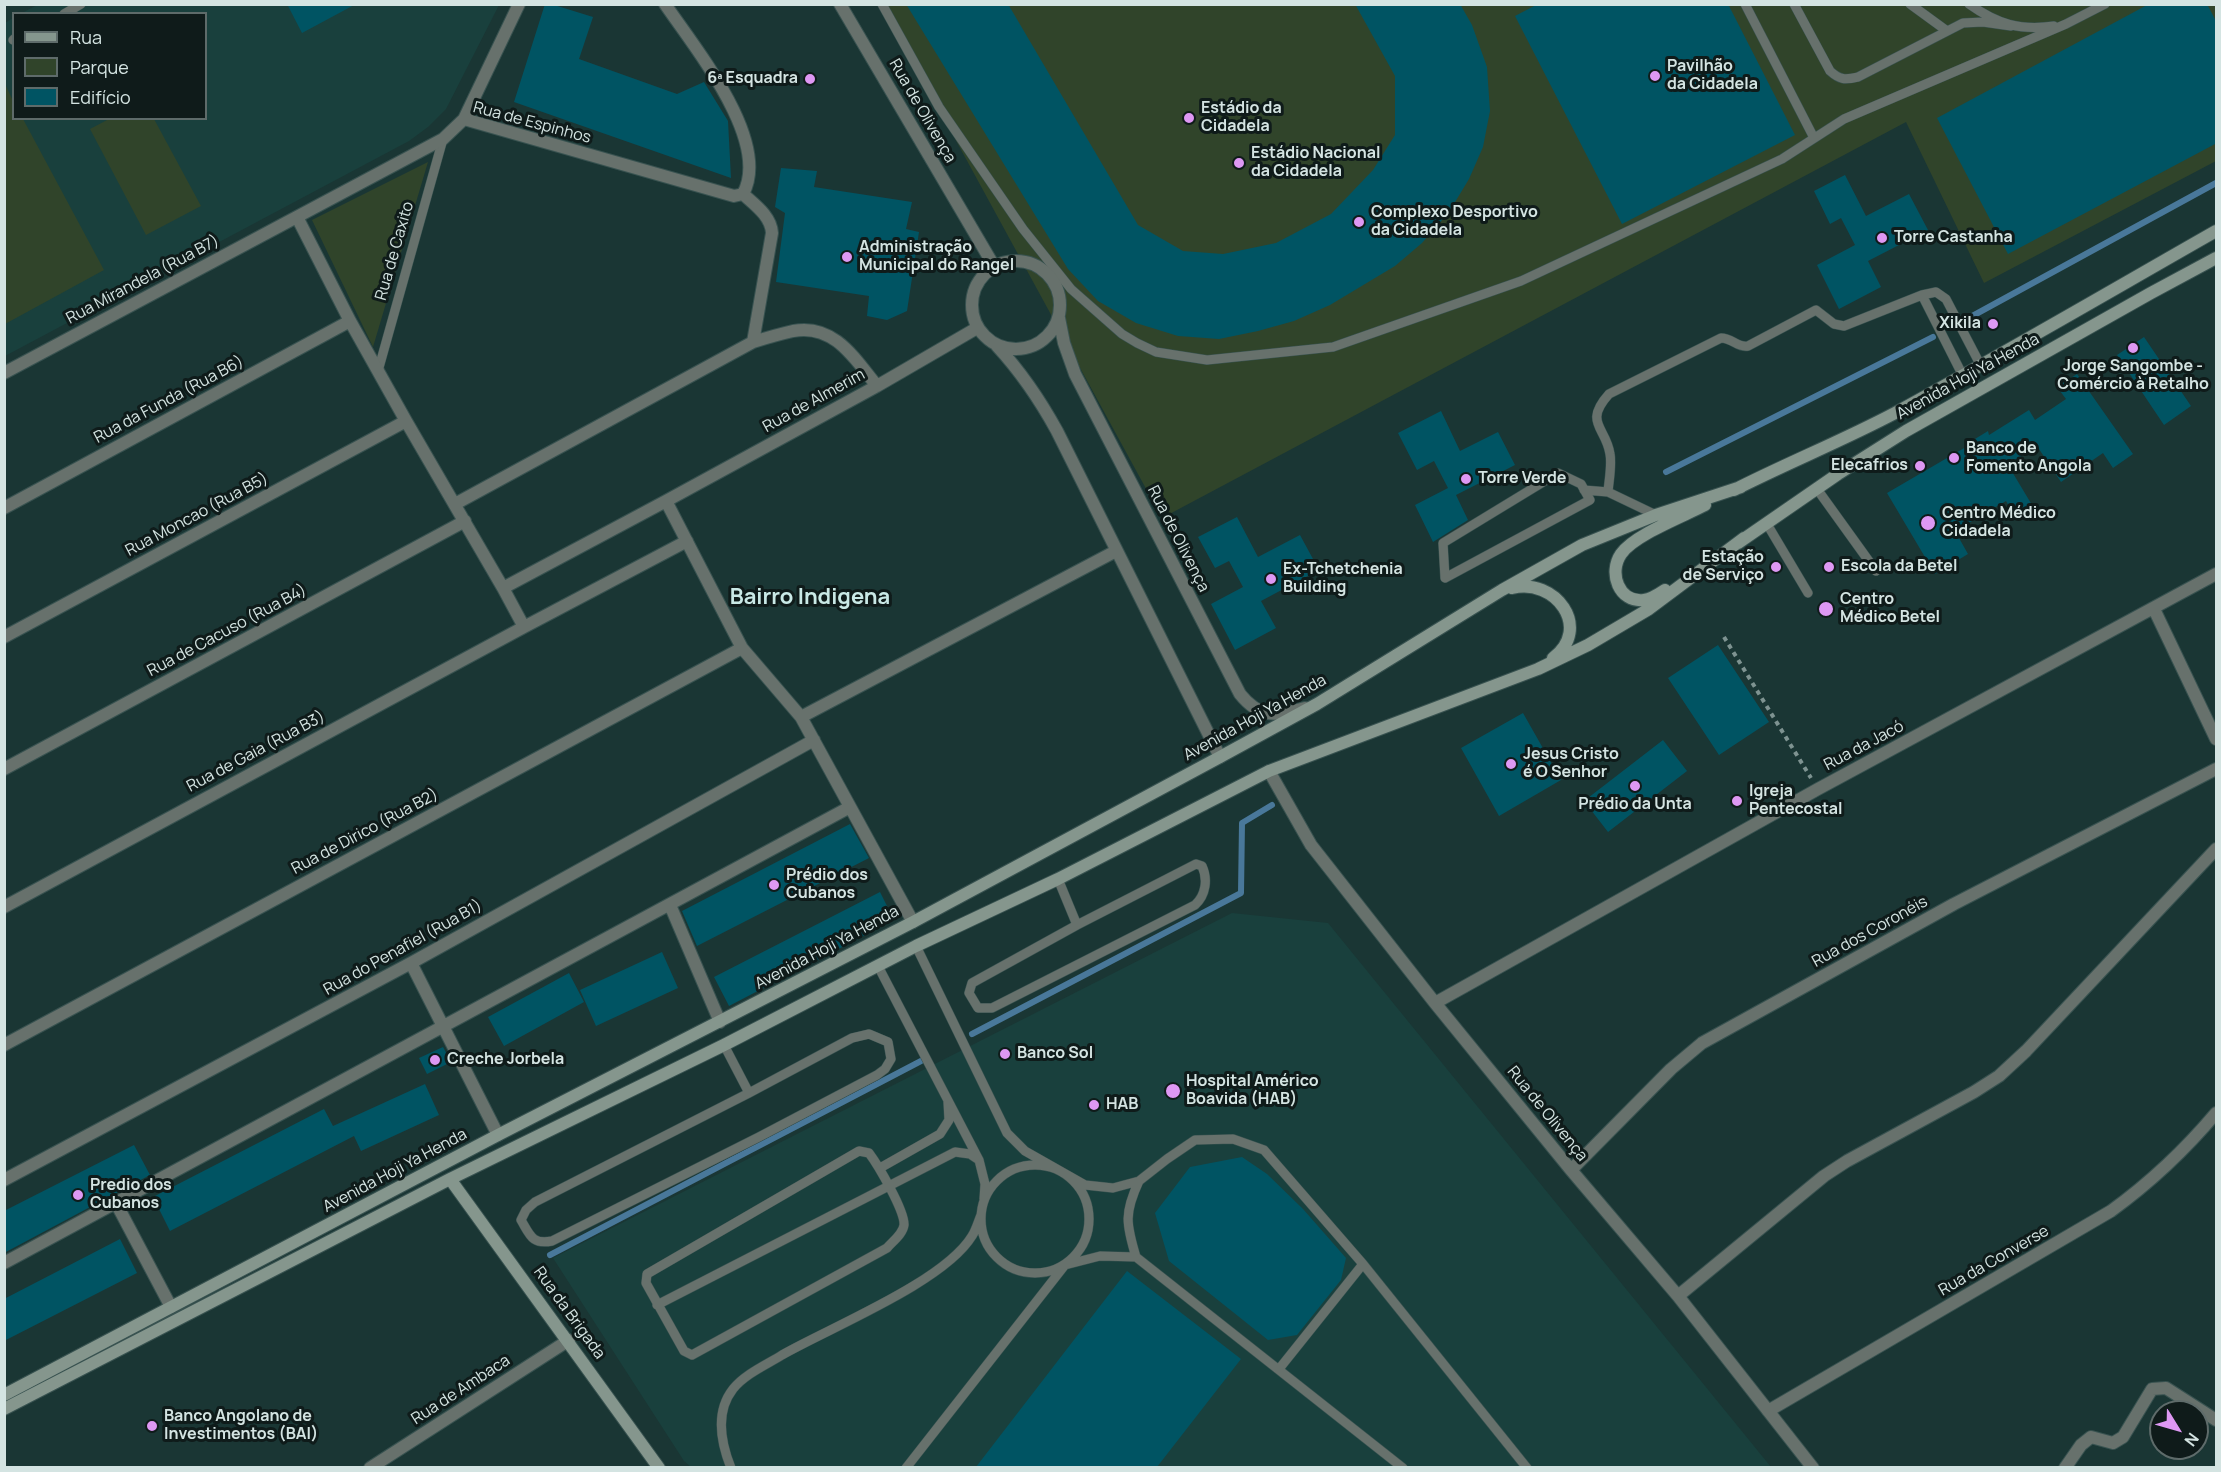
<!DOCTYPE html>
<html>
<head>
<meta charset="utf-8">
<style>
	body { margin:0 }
	#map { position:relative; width:2221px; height:1472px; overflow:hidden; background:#1a3634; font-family:Manrope,sans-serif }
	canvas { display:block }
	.frame { position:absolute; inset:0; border:6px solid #d4e4e2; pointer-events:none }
	.legend { position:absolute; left:12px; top:12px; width:195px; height:108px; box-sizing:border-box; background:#0f1b1a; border:2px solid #5e6b6a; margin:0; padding:8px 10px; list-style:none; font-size:18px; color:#d4e4e2 }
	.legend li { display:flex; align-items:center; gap:12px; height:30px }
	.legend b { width:30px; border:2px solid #5e6b6a }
	.north { position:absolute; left:2149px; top:1400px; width:60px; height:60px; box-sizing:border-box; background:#0f1b1a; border:2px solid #5e6b6a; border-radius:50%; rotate:127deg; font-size:16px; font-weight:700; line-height:24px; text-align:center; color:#d4e4e2 }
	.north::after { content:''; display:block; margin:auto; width:21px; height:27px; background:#de98f3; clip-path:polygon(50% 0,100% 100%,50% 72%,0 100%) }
</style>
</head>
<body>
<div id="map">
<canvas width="2221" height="1472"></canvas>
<div class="frame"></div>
<ul class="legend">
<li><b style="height:8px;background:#85968d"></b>Rua</li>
<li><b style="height:16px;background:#30442a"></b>Parque</li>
<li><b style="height:16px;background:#005463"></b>Edifício</li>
</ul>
<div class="north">N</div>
</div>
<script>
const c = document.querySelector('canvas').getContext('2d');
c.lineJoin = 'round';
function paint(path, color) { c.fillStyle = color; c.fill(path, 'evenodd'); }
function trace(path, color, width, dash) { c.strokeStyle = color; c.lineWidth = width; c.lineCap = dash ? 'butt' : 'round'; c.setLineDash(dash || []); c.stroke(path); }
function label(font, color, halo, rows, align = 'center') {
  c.font = font + ' Manrope,sans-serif'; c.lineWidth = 6; c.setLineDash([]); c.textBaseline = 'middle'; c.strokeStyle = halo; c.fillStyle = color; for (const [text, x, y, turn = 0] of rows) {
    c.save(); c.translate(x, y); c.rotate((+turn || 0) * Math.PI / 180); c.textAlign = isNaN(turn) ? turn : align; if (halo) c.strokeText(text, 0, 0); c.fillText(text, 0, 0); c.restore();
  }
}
paint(new Path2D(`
	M39 4 499 5 446 109 428 127 409 141 5 356V23L13 18 14 118H206V14L22 13Z
	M1232 913 1328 923 1771 1467H691L684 1461 553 1258Z`), '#19403d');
paint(new Path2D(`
	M882 5H2216V161L1984 283 1906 122 1162 518Z
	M6 86 13 101 14 118 23 119 104 270 5 324Z
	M109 119H154L201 206 146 235 90 129Z
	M428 162 373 347 312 220Z`), '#30442a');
trace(new Path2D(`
	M1965 320 2216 183
	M1666 472 1933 337
	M972 1034 1241 893 1242 823 1272 805
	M550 1255 921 1061`), '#49789a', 6);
paint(new Path2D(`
	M287 4H356L302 33Z
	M545 4H551L593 17 579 59 677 94 704 82 728 121 731 178 514 102Z
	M906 4H1008L1138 225 1183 251 1223 254 1276 243 1331 214 1373 170 1395 135V76L1355 4H1460L1472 25 1487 67 1490 111 1483 147 1469 179 1449 212 1422 243 1395 266 1330 305 1294 321 1258 331 1219 339 1178 336 1136 323 1098 301 1068 269Z
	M1538 4H1728L1795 135 1622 224 1515 16Z
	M2149 4H2207L2217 23V143L2008 254 1937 118Z
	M781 168 817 171 814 187 912 202 906 229 919 232 907 311 887 320 867 316 869 296 776 282 785 213 775 207Z
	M1845 175 1866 216 1909 194 1928 230 1868 261 1881 287 1839 309 1817 265 1855 245 1841 218 1830 224 1814 191Z
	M2144 337 2191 406 2164 425 2117 355Z
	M2077 374 2133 454 2113 468 2103 453 2061 482 2037 446 2008 465 2035 510 2017 520 2006 501 1955 531 1968 554 1935 574 1887 493 1971 444 1970 442 1988 431 1989 435 2029 410 2035 420 2066 399 2057 387Z
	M1441 411 1460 451 1498 432 1515 465 1456 495 1468 520 1433 542 1415 505 1448 488 1434 461 1417 470 1398 433Z
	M1237 517 1258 557 1300 535 1319 570 1261 601 1276 628 1235 650 1211 604 1243 587 1229 561 1215 568 1198 537Z
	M1718 645 1769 722 1719 755 1668 678Z
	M1523 713 1561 780 1499 816 1461 748Z
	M1663 740 1687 771 1608 832 1584 801Z
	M850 824 869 858 697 946 682 911Z
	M880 892 894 920 729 1006 714 977Z
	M662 952 678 988 596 1026 580 990Z
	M569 973 584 1002 504 1046 488 1017Z
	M443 1047 451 1062 427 1074 419 1058Z
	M425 1084 439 1115 361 1151 354 1136 170 1231 153 1197 324 1109 333 1126Z
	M134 1145 150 1175 4 1253V1211Z
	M1242 1157 1267 1174 1303 1209 1346 1258 1341 1280 1297 1335 1268 1340 1169 1261 1155 1213 1190 1167Z
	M120 1239 137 1273 4 1341V1299Z
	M1127 1271 1241 1359 1157 1467H976Z`), '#005463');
const lane = new Path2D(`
	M882 4 939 107 1023 229 1071 289 1122 334 1137 343 1156 352 1207 360 1333 347 1521 281 1782 159 1844 119 2066 24 2105 4
	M1745 4 1814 138
	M1794 4 1830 71C1840 80 1845 80 1858 77L1963 23 1983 22 2011 26
	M1910 4 1947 31
	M1969 4C1997 24 2020 31 2054 26
	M64 14 81 4
	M13 40 14 39
	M1922 295 1963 376
	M378 371 443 139
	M1558 473 1581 484 1590 500 1445 578 1443 543Z
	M1817 489 1876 571
	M1584 490 1608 492 1656 515
	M1608 492C1609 480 1612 465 1610 454 1606 427 1583 423 1609 394L1721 338C1732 338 1738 348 1748 346L1816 310 1834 324 1844 326 1922 295 1936 292 1946 299 1981 366
	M1767 524 1808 593
	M1196 864 1202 866C1208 879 1206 895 1195 905L992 1008H978L969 993 972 983 1077 925Z
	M1058 879 1077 925
	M916 946 1007 1133 1025 1151 1085 1185 1113 1188 1139 1181 1167 1159 1195 1140 1233 1139 1264 1150 1363 1264 1527 1468
	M878 966 979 1160 985 1184 984 1199
	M869 1034 888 1042 891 1059 885 1069 877 1075 759 1137 552 1241C532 1245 530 1235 521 1220L526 1210 535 1202 749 1093 852 1038Z
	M724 1045 749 1093
	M859 1151 869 1153C878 1165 905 1211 904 1225 903 1234 892 1242 887 1248L692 1355 684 1351 646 1283 647 1274Z
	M981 1219a54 54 0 1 1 108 0a54 54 0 1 1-108 0Z
	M880 1168 940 1134 949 1120 948 1102
	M1136 1257C1126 1224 1124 1213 1139 1181
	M657 1305 955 1152 970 1154 979 1160
	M1279 1369 1363 1264
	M731 1468C721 1443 715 1412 733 1389 745 1374 766 1365 782 1355 831 1327 944 1282 972 1236 976 1230 978 1222 981 1215
	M906 1468 1065 1265 1100 1256 1136 1257 1403 1468`);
const street = new Path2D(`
	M665 4C694 47 772 141 743 194
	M840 4 994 266
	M464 119 734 196 743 194
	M297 217 350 321 406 421 503 588
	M972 305a44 44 0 1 1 88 0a44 44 0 1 1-88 0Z
	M1059 318 1064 343 1075 374 1240 694C1260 719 1276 716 1305 708
	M753 342C766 338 780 334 793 331 834 323 855 359 877 386
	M997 346C1021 372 1040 400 1057 431L1220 757
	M4 373 443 139 464 119 519 4
	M666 501 877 386 977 328
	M455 504 753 342 772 233C771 216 755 205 743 194
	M4 508 350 321
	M687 541 524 627 503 588 666 501 742 648 801 717 913 922
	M2154 609 2216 739
	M4 637 406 421
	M801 717 1116 551
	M4 769 465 521
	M1269 771 1311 845 1435 1003 1571 1170 1678 1296 1813 1468
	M670 905 720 1022
	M4 907 524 627
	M411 963 498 1135
	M1435 1003 1818 789 2216 574
	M4 1045 742 648
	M1571 1170 1671 1069 1702 1043 1954 904 2216 769
	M4 1180 411 963 814 740
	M116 1203 171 1307
	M4 1263 850 807
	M1678 1296 1824 1176 1847 1161 1974 1092 1999 1076 2026 1051 2216 849
	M1768 1411 2111 1211C2151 1182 2184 1151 2216 1113
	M370 1468 569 1340
	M2065 1468 2081 1445 2091 1437 2113 1443 2123 1437 2152 1389 2166 1388 2216 1420`);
const secondary = new Path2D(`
	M1734 490C1787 463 1842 441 1895 413 2003 354 2109 292 2216 231
	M1738 543 1838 474 1906 431 2151 293 2216 258
	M1512 588C1555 577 1593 628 1553 658
	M1665 590C1659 594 1652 599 1644 600 1619 603 1608 573 1621 554 1634 535 1684 516 1705 505
	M450 1179 659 1468
	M4 1395 498 1135 913 922 1220 757 1317 704 1502 590 1582 545 1656 515 1741 487
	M4 1409 450 1179 724 1045 916 946 1058 879 1269 771 1538 669 1588 645 1649 609 1744 538`);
trace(lane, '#385250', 10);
trace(street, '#385250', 14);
trace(secondary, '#385250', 14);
trace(new Path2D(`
	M1724 637 1811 778`), '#7e9391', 4, [4.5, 4.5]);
trace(lane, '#67716c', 9);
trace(street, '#67716c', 12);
trace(secondary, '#85968d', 12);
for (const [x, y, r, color] of [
	[1655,76,6,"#de98f3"],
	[810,79,6,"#de98f3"],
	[1189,118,6,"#de98f3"],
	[1239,163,6,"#de98f3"],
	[1359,222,6,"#de98f3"],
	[1882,238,6,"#de98f3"],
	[847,257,6,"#de98f3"],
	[1993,324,6,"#de98f3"],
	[2133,348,6,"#de98f3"],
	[1954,458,6,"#de98f3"],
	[1920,466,6,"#de98f3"],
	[1466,479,6,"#de98f3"],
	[1928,523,8,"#de98f3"],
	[1776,567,6,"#de98f3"],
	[1829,567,6,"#de98f3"],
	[1271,579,6,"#de98f3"],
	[1826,609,8,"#de98f3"],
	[1511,764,6,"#de98f3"],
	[1635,786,6,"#de98f3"],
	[1737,801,6,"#de98f3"],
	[774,885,6,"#de98f3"],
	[1005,1054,6,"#de98f3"],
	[435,1060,6,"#de98f3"],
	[1173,1091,8,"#de98f3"],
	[1094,1105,6,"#de98f3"],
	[78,1195,6,"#de98f3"],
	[152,1426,6,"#de98f3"]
]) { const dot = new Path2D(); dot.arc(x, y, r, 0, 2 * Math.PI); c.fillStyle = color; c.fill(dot); trace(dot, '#0f1b1a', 2); }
label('bold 16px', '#d4e4e2', '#0f1b1a', [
	["Pavilhão",1667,67],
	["da Cidadela",1667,85],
	["6ª Esquadra",798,79,"right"],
	["Estádio da",1201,109],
	["Cidadela",1201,127],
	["Estádio Nacional",1251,154],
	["da Cidadela",1251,172],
	["Complexo Desportivo",1371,213],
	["da Cidadela",1371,231],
	["Torre Castanha",1894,238],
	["Administração",859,248],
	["Municipal do Rangel",859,266],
	["Xikila",1981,324,"right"],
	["Jorge Sangombe -",2133,367,"center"],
	["Comércio à Retalho",2133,385,"center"],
	["Banco de",1966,449],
	["Fomento Angola",1966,467],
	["Elecafrios",1908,466,"right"],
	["Torre Verde",1478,479],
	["Centro Médico",1942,514],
	["Cidadela",1942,532],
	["Estação",1764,558,"right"],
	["de Serviço",1764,576,"right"],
	["Escola da Betel",1841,567],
	["Ex-Tchetchenia",1283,570],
	["Building",1283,588],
	["Centro",1840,600],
	["Médico Betel",1840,618],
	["Jesus Cristo",1523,755],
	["é O Senhor",1523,773],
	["Igreja",1749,792],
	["Pentecostal",1749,810],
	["Prédio da Unta",1635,805,"center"],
	["Prédio dos",786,876],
	["Cubanos",786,894],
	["Banco Sol",1017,1054],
	["Creche Jorbela",447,1060],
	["Hospital Américo",1186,1082],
	["Boavida (HAB)",1186,1100],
	["HAB",1106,1105],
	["Predio dos",90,1186],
	["Cubanos",90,1204],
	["Banco Angolano de",164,1417],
	["Investimentos (BAI)",164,1435]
], 'left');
label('16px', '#d4e4e2', '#0f1b1a', [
	["Rua de Olivença",922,111,60],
	["Rua de Espinhos",532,123,15],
	["Rua de Caxito",395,251,-74],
	["Rua Mirandela (Rua B7)",143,280,-28],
	["Avenida Hoji Ya Henda",1968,377,-29],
	["Rua da Funda (Rua B6)",169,400,-28],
	["Rua de Almerim",814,401,-29],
	["Rua Moncao (Rua B5)",197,515,-28],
	["Rua de Olivença",1178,539,63],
	["Rua de Cacuso (Rua B4)",227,631,-28],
	["Avenida Hoji Ya Henda",1255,718,-29],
	["Rua da Jacó",1864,746,-28],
	["Rua de Gaia (Rua B3)",256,752,-28],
	["Rua de Dirico (Rua B2)",365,832,-28],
	["Rua dos Coronéis",1870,932,-29],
	["Rua do Penafiel (Rua B1)",403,948,-29],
	["Avenida Hoji Ya Henda",827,948,-28],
	["Rua de Olivença",1547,1114,51],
	["Avenida Hoji Ya Henda",395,1171,-28],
	["Rua da Converse",1994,1261,-30],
	["Rua da Brigada",569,1313,54],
	["Rua de Ambaca",461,1390,-33]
]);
label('bold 22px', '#c9e9e6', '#0f1b1a', [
	["Bairro Indigena",810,598]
]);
</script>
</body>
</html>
